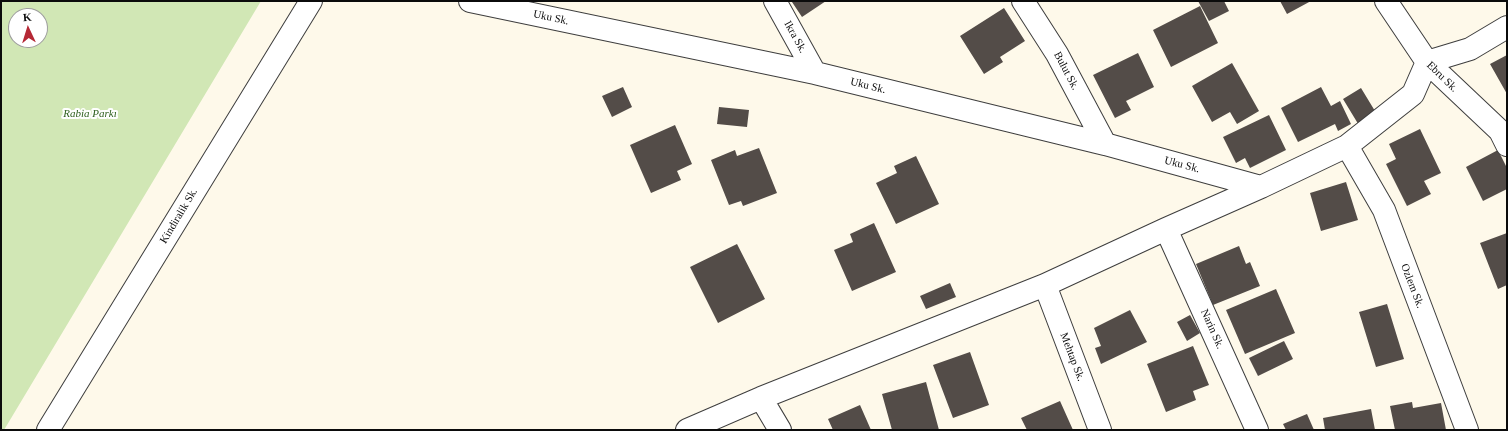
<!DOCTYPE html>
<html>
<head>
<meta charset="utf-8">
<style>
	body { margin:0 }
	#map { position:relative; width:1508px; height:431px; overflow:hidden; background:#fef9ea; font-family:Georgia,serif }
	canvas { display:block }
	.frame { position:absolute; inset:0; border:2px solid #0b0b0b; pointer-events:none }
	.north { position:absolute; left:8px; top:8px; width:40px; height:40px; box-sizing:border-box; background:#fff; border:1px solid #9d9d9d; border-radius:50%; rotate:356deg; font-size:11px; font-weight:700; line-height:16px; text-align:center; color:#0b0b0b }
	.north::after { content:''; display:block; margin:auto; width:14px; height:18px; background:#b52835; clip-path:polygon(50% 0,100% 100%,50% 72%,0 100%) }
</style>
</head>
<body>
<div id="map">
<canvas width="1508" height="431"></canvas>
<div class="frame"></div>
<div class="north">K</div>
</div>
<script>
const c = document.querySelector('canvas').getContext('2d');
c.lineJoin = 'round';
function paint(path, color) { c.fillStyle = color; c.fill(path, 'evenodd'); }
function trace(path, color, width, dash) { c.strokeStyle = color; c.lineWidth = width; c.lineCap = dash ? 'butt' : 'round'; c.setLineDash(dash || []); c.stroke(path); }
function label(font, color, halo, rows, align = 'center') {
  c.font = font + ' Georgia,serif'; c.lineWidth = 4; c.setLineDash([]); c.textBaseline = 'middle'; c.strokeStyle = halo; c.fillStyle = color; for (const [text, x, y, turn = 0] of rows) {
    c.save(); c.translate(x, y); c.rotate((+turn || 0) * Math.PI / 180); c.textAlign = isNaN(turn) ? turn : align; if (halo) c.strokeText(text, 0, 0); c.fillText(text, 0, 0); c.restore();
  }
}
paint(new Path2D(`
	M1 1H261L4 430H1ZM16 16H40V40H16Z`), '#d1e7b5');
paint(new Path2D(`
	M794 1H826L802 17 792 2Z
	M1198 1H1224L1229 11 1209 21Z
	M1280 1H1311L1287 14Z
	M1200 6 1218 43 1171 67 1153 30Z
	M1004 8 1025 41 1000 57 1003 62 984 74 960 36Z
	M1138 53 1154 87 1126 101 1131 110 1115 118 1093 75Z
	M1507 55V94L1490 64Z
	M1232 63 1259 111 1237 124 1230 112 1212 122 1192 86Z
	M623 87 632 107 612 117 602 96Z
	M1321 87 1331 106 1340 101 1351 124 1338 131 1335 124 1298 142 1281 108Z
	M1361 88 1378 116 1360 127 1343 99Z
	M719 107 749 110 747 127 717 124Z
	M1269 115 1286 150 1250 168 1245 158 1236 163 1223 137Z
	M675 125 692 164 677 171 681 180 651 193 630 145Z
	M1420 129 1441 173 1424 181 1431 194 1407 206 1386 164 1396 159 1389 144Z
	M759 148 777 193 743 206 741 201 729 205 711 160 735 150 737 156Z
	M1498 150 1507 168V189L1483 201 1466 167Z
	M916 156 939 204 896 224 876 183 897 173 894 166Z
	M1346 182 1358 220 1321 231 1310 193Z
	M874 223 896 272 852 291 834 250 853 242 850 234Z
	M1507 233V285L1498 289 1480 243Z
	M737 244 765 299 718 323 690 267Z
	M1239 246 1246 264 1250 262 1260 286 1213 305 1196 264Z
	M950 283 956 297 926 309 920 296Z
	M1276 289 1295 333 1245 354 1226 310Z
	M1387 304 1404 359 1376 367 1359 312Z
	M1130 310 1147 342 1101 364 1095 348 1101 346 1094 328Z
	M1190 315 1200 333 1187 341 1177 322Z
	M1284 341 1293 359 1258 376 1249 358Z
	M1193 346 1209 385 1193 391 1196 400 1166 412 1147 364Z
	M970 352 989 405 953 418 933 365Z
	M926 382 939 430H892L882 394Z
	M1060 401 1073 430H1027L1021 418Z
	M1412 402 1413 408 1441 403 1446 430H1395L1390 406Z
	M860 405 871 430H833L828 419Z
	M1371 409 1375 430H1325L1323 418Z
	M1307 414 1314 430H1286L1283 424Z`), '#534c48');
const minor = new Path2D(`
	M470 1 815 73 1105 144 1261 187
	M775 1 815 73
	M1023 1 1057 54 1105 144
	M1386 1 1427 62 1500 131 1507 145
	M1347 146 1384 210 1467 430
	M1166 229 1257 430
	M1045 285 1100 430
	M761 398 780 430
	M48 430 311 1
	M687 430 761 398 1045 285 1166 229 1261 187 1347 146 1413 94 1427 62 1470 49 1507 27`);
trace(minor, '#3e3e3e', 24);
trace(minor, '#fff', 22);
label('11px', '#0b0b0b', '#fff', [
	["Uku Sk.",551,18,12],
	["Ikra Sk.",795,37,61],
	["Bulut Sk.",1066,71,62],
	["Ebru Sk.",1442,77,44],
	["Uku Sk.",868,86,14],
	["Uku Sk.",1182,165,15],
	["Kindiralik Sk.",179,216,-59],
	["Ozlem Sk.",1412,286,69],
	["Narin Sk.",1212,329,66],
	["Mehtap Sk.",1072,357,69]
]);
label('italic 11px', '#2f601e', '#fff', [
	["Rabia Parkı",90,114]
]);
</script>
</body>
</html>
